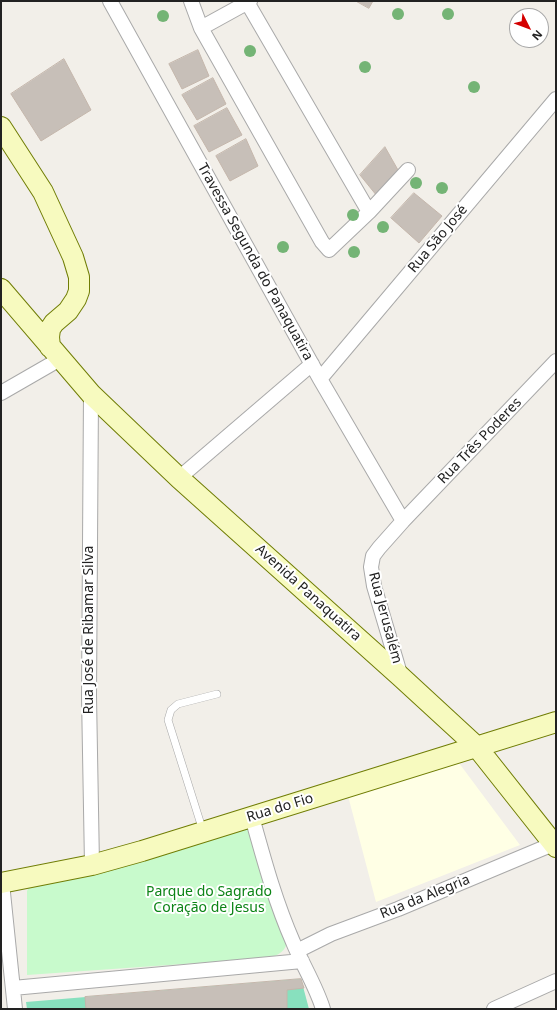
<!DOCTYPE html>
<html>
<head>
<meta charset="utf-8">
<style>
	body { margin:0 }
	#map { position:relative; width:557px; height:1010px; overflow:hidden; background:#f2efe9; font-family:"Noto Sans",sans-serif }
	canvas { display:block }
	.frame { position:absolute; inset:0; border:2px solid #222; pointer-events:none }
	.north { position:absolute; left:509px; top:8px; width:40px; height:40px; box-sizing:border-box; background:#fff; border:1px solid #a7a7a7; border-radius:50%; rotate:132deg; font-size:11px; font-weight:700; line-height:16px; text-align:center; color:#222 }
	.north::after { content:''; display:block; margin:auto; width:14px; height:18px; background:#d40000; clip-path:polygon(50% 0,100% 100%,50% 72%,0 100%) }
</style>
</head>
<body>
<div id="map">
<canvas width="557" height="1010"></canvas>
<div class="frame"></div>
<div class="north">N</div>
</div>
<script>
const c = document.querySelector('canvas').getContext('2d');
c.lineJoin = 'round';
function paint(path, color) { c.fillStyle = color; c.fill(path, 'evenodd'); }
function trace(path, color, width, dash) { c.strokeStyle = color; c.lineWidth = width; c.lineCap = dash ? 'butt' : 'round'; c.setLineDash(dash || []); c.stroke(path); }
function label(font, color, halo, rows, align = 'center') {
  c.font = font + ' "Noto Sans",sans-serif'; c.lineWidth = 4; c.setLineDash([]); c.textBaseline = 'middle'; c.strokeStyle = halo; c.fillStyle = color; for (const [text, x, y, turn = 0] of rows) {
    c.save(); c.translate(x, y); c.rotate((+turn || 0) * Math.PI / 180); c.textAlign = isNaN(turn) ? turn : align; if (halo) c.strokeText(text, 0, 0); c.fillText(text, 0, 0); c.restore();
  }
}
paint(new Path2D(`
	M456 759 520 845 376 902 347 792Z`), '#ffffe5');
paint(new Path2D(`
	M246 823 253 828 287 940C287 951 278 955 269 958L27 975V891L29 887Z`), '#c8facc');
paint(new Path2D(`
	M301 979 309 1009H27L26 1002Z`), '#88e0be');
const building = new Path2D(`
	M356 1H373L369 8Z
	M198 50 209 76 182 89 169 64Z
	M64 59 91 110 41 141 11 94Z
	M213 78 226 104 197 120 182 95Z
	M227 108 242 135 209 152 194 126Z
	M246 139 258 166 230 181 216 156Z
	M385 147 398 170 377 196 360 175Z
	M414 193 442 216 419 243 391 218Z
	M301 979 304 988 287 990V1009H86L85 997Z`);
paint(building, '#c7bfb8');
trace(building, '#c4b6ab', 1);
const lane = new Path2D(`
	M203 831 168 720 171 710 178 704 217 694`);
const street = new Path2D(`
	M110 1 320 379 403 521
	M191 1 201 28 322 242 329 250 369 212
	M247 2 369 212 408 170
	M201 28 250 1
	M320 379 556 99
	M1 393 60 359
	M91 394 89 696 92 865
	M179 478 312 364
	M401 677 374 586 371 567 373 556 379 548 403 521 556 361
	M252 817C264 860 275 901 293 942 302 964 316 986 323 1009
	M2 883 15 1009
	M297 951 331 934 398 909 553 844
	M13 988 302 961
	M494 1009 556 981`);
const secondary = new Path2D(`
	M1 127 43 192 73 257 79 277V291L76 299 68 311 54 323 50 329 49 337 50 347
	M1 289 91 394 179 478 401 677 476 746 556 847
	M1 883 92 865 142 851 556 722`);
trace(lane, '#a9a9a9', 8);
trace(street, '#a9a9a9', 16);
trace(secondary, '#707d05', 22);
trace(lane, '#fff', 7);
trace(street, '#fff', 14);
trace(secondary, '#f7fabf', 20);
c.fillStyle = '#74b475';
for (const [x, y] of [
	[398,14],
	[448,14],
	[163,16],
	[250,51],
	[365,67],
	[474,87],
	[416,183],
	[442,188],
	[353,215],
	[383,227],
	[283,247],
	[354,252]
]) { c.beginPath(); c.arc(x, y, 6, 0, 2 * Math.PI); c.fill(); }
label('14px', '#222', '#fff', [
	["Rua São José",438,239,-50],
	["Travessa Segunda do Panaquatira",255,262,61],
	["Rua Três Poderes",480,441,-46],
	["Avenida Panaquatira",308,593,42],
	["Rua Jerusalém",385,618,75],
	["Rua José de Ribamar Silva",89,630,-90],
	["Rua do Fio",280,808,-17],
	["Rua da Alegria",425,897,-22]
]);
label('14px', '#0c8416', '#fff', [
	["Parque do Sagrado",209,892],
	["Coração de Jesus",209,908]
]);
</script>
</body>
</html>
